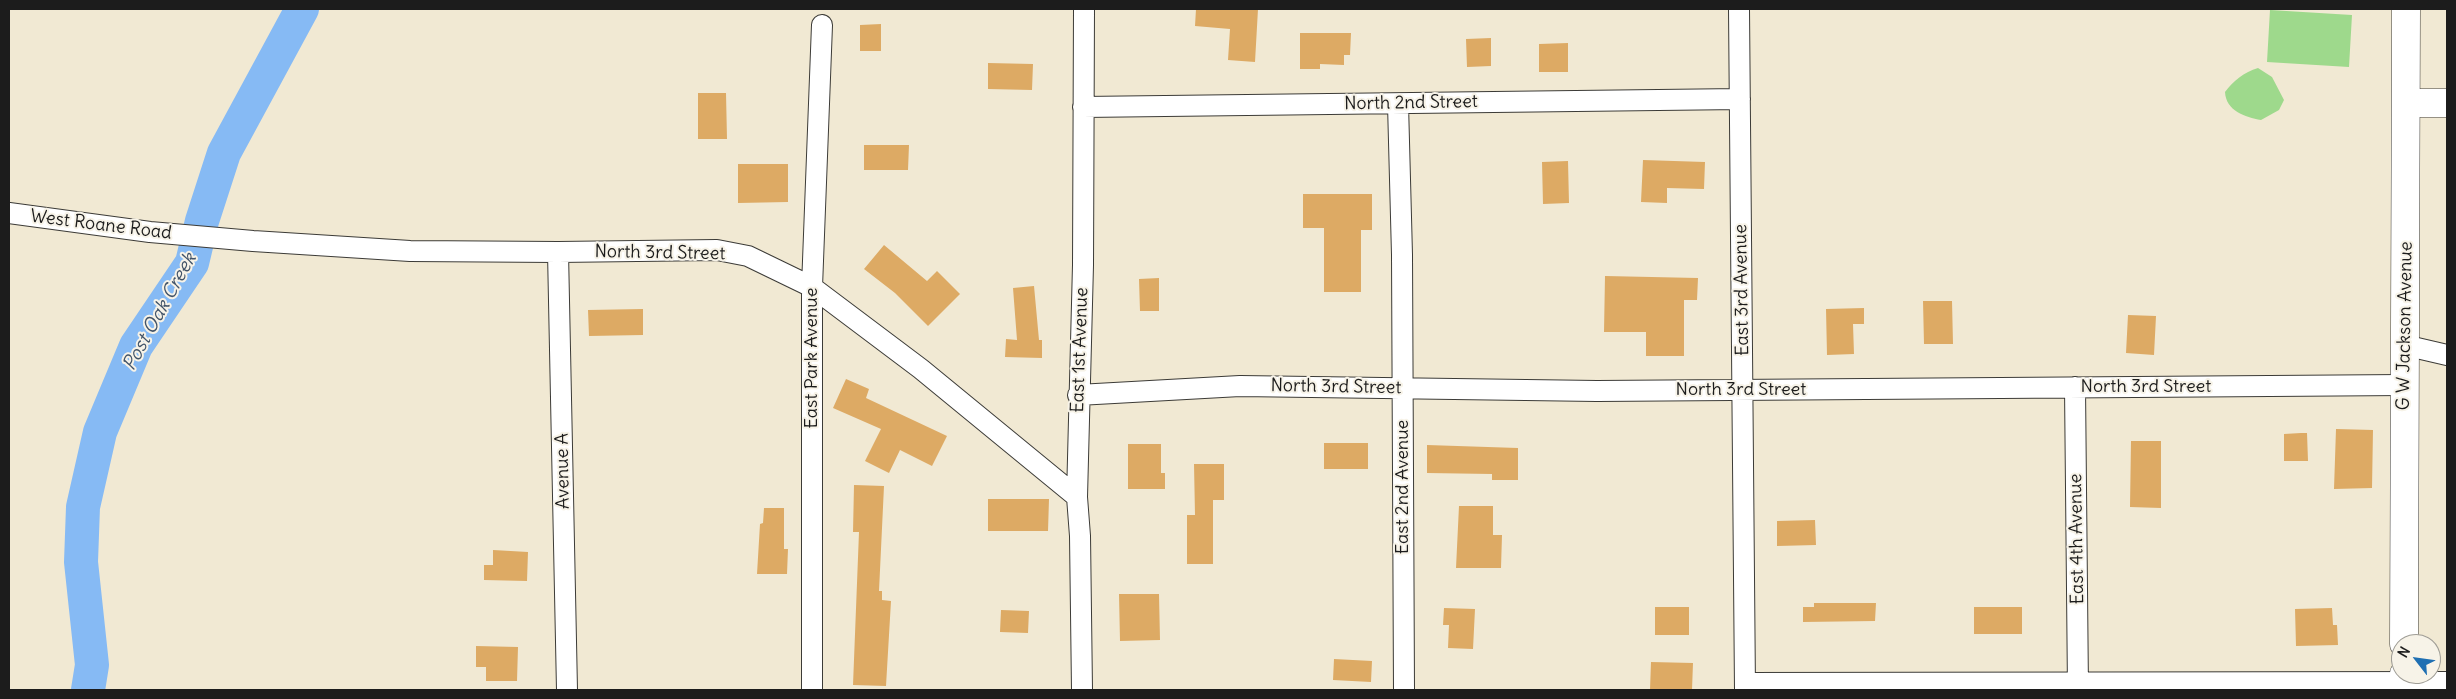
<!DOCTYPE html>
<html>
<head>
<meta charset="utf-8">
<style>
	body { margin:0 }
	#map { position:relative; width:2456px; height:699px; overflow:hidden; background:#f1e9d3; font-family:Delius,sans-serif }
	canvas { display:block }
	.frame { position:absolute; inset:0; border:10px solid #1c1c1c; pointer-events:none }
	.north { position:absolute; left:2391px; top:634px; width:50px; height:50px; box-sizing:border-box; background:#f7f3e8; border:1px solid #9f9d96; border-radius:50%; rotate:300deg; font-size:14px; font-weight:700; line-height:20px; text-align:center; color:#1c1c1c }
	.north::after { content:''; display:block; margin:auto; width:18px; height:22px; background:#1f6fb2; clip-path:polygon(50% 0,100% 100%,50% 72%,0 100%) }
</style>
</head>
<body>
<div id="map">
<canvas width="2456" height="699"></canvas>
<div class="frame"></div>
<div class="north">N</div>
</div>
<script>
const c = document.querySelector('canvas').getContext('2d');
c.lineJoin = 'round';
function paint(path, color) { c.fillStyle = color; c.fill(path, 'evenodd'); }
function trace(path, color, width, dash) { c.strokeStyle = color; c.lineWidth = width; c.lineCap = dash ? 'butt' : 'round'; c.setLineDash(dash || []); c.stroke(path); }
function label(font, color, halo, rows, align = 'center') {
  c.font = font + ' Delius,sans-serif'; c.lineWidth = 4; c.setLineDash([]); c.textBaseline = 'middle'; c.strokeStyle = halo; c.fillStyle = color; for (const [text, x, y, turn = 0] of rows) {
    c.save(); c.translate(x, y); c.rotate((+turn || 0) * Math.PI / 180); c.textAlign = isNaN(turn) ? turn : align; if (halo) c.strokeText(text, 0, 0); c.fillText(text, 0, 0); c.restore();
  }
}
paint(new Path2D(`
	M2270 10 2352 15 2349 67 2267 62Z
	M2258 68 2272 77 2284 100 2279 110 2261 120C2245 117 2226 111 2225 92 2233 81 2244 72 2258 68Z`), '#9ed98c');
trace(new Path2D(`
	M88 690 92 665 81 562 83 507 100 432 136 346 192 263 202 221 224 153 302 9`), '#86baf4', 34);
paint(new Path2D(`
	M1196 9H1258L1255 62 1228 60 1230 29 1195 26Z
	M881 24V51H860V25Z
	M1300 33H1351L1350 55H1344V65L1320 64V69H1300Z
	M1491 38V66L1467 67 1466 39Z
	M1568 43V72H1539V44Z
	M988 63 1033 64 1032 90 988 89Z
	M698 93H726L727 139H698Z
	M864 145H909L908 170H864Z
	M1643 160 1705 162 1704 189 1667 188V203L1641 202Z
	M1568 161 1569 203 1543 204 1542 162Z
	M738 164H788V202L738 203Z
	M1303 194H1372V230H1361V292H1324V228H1303Z
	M884 245 927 281 937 271 960 294 928 326 895 293 864 269Z
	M1605 276 1698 278 1697 300H1684V356H1646V332H1604Z
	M1159 278V311H1140L1139 279Z
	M1034 286 1039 340H1042V358L1005 357 1006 339 1017 340 1013 288Z
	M1923 301H1952L1953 344H1924Z
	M1864 308V324H1853L1854 354 1827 355 1826 309Z
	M643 309V335L589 336 588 310Z
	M2128 315 2156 316 2154 355 2126 353Z
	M846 379 869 389 866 398 947 436 932 466 900 450 889 473 865 461 881 429 833 408Z
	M2336 429 2373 430 2372 488 2334 489Z
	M2301 433H2307L2308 461H2284V434Z
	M2131 441H2161V508L2130 507Z
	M1324 443H1368V469H1324Z
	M1128 444H1161V473H1165V489H1128Z
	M1427 445 1518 448V480H1492V474L1427 473Z
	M1194 464H1224V500H1213V564H1187V515H1195Z
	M854 485 884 486 879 591H882V600L891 601 886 686 853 685 859 532H853Z
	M988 499H1049L1048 531H988Z
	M1459 506H1493V535H1502L1501 568H1456Z
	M764 508H784V549H788L787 574H757L760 524 763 523Z
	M1815 520 1816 545 1777 546V521Z
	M493 550 528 552 527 581 484 580V565H493Z
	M1119 594H1159L1160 640 1120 641Z
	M1814 603H1876L1875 621 1803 622V607H1814Z
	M1655 607H1689V635H1655Z
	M1974 607H2022V634H1974Z
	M1444 608 1475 609 1473 649 1448 648 1449 625H1443Z
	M2332 608 2333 625H2337L2338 645 2296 646 2295 609Z
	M1001 610 1029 611 1028 633 1000 632Z
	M476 646 518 647 517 681H486V667H476Z
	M1334 659 1372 661 1371 682 1333 680Z
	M1651 662 1693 663 1692 690H1650Z`), '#ddaa64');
const street = new Path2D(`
	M1739 9 1745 690
	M1398 104 1402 255 1404 690
	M1083 107 1740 99
	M9 213 150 232 253 241 410 251 558 252 717 250 748 256 812 287 921 369 1077 497
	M558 252 567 690
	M2404 345 2447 355
	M2075 387 2078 690
	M1078 395 1240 386 1597 391 2404 385
	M1745 683 2447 682
	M812 690V287L822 25
	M1082 690 1080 536 1077 497 1083 265 1084 9`);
const secondary = new Path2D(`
	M2407 103H2447
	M2404 644 2406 9
	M2404 674V690`);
trace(street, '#3c3b37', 22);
trace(secondary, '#3c3b37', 29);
trace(street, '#fff', 20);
trace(secondary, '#fff', 28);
label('18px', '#1c1c1c', '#f7f3e8', [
	["North 2nd Street",1411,103,-1],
	["West Roane Road",101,225,7],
	["North 3rd Street",660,253,1],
	["East 3rd Avenue",1742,290,-91],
	["G W Jackson Avenue",2405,326,-89],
	["East 1st Avenue",1080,350,-88],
	["East Park Avenue",812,358,-90],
	["North 3rd Street",1336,387,1],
	["North 3rd Street",2146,387],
	["North 3rd Street",1741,390],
	["Avenue A",563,471,-91],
	["East 2nd Avenue",1403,487,-90],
	["East 4th Avenue",2077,539,-91]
]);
label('italic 19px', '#415368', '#f7f3e8', [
	["Post Oak Creek",160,312,-61]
]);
</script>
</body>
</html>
